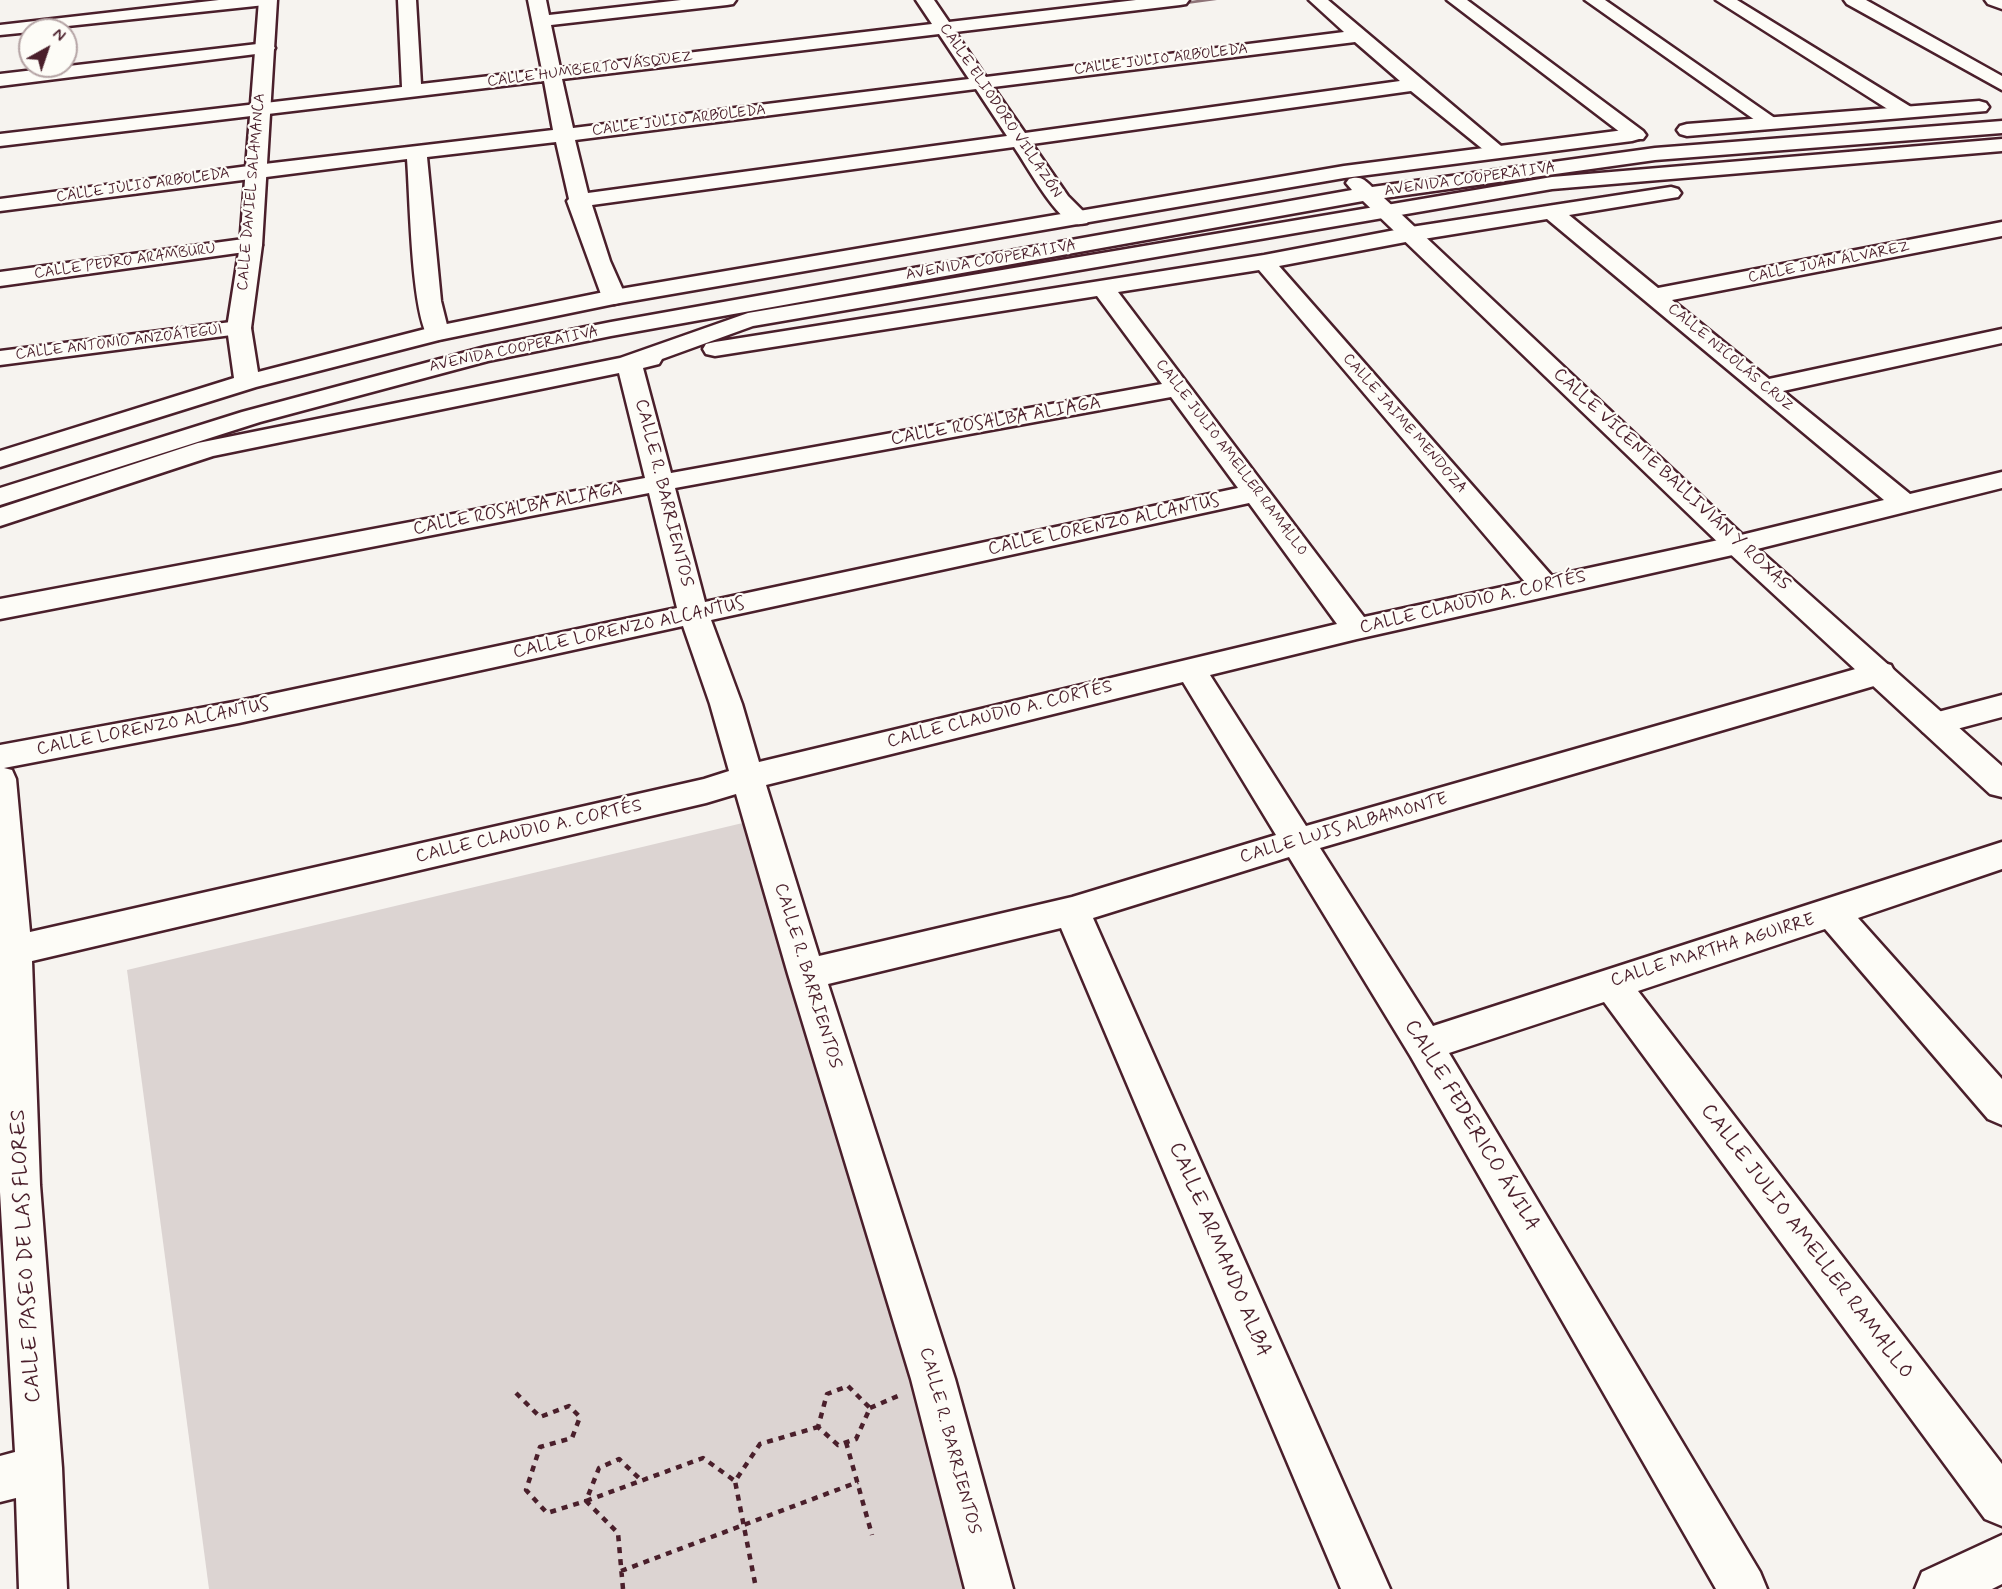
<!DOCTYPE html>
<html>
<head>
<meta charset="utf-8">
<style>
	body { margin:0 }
	#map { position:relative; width:2002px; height:1589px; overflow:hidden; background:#f6f3ef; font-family:Mynerve,sans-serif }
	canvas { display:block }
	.north { position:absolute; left:18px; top:18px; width:60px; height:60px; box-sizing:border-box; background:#fdfcf7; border:2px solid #b5a4a5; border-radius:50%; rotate:40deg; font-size:16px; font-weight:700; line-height:24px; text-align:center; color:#4a1f2b }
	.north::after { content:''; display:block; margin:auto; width:21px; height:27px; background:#4a1f2b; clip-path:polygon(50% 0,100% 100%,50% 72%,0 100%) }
</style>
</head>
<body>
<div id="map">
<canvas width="2002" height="1589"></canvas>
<div class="north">N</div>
</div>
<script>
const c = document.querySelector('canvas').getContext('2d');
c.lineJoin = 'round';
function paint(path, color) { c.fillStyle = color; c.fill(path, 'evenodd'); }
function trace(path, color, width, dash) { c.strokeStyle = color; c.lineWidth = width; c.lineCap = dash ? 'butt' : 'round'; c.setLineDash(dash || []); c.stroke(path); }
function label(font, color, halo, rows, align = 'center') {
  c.font = font + ' Mynerve,sans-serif'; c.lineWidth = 4.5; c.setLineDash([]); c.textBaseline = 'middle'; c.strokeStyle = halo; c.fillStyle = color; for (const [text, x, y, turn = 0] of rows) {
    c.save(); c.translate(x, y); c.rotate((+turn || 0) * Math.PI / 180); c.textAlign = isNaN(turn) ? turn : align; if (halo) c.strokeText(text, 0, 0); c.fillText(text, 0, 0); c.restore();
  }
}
paint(new Path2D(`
	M772 816 996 1589H209L127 970Z`), '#dcd4d2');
paint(new Path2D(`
	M1197 0H1217L1173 6 1170 4Z`), '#8e7378');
const street = new Path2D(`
	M219 0H274L271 4 265 5 30 30V32L0 35V25Z
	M398 0H416L421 84 542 70 528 0H546L549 15 681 0H736L733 4 727 5 551 25 560 68 932 24 916 0H934L949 22 1136 0H1189L1186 4 1180 5 955 32 986 77 1344 32 1309 0H1328L1507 151 1504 155H1490L1411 91 1032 144 1068 196 1090 218 1087 223C1082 224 1077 225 1072 223 1053 214 1027 166 1014 147L592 205 610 261 626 297 622 302 614 304 606 302 602 297 567 201 569 199 556 142 427 157 441 301 449 333 445 338 437 340 429 338C411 313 410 195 407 159L0 211V199L256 165 553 130 544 81 0 146V134L402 87ZM939 34 969 79 573 128 562 79ZM1355 42 1400 81 1025 133 993 87ZM976 89 1007 136 588 193 575 140Z
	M1447 0H1467L1643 131 1646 135 1643 139H1629Z
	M1585 0H1605L1779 121 1776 125H1762Z
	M1716 0H1737L1911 107 1914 111 1911 115H1897Z
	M1844 0H1866L2002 76V90L1847 4Z
	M1985 0H2002V9L1988 4Z
	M266 43 272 44 275 48 272 52 0 86V74Z
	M2002 139V151L1552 189 753 326 662 359 659 364 643 368 671 473 1162 384 1097 296 715 356 706 354 703 349 706 344 715 342 1264 255 1411 227 1671 187 1678 189 1681 193 1678 197 1569 215 1658 288 2002 222V236L1672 300 1769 379 2002 329V343L1783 391 1910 494 2002 472V488L1737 554 1357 639 1210 675 1306 826 1880 662 1891 665 1895 673 1891 681 1320 848 1433 1026 2002 842V869L1858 918 2002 1079V1125L1988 1119 1825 929 1638 991 2002 1464V1526L1985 1519 1604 1002 1449 1053 1760 1572 1767 1589H1716L1411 1057 1289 857 1093 918 1390 1589H1341L1061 928 828 984 955 1379 1013 1589H965L911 1379 788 974 736 794 706 803 32 961 40 1185 62 1468 67 1589H19L16 1498 0 1502V1456L15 1452 0 1192V745L239 701 677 608 649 493 0 619V599L645 478 619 373 213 456 0 526V508L198 443 620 358 748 313 1552 177ZM1547 219 1884 500 1737 536 1552 576 1279 266 1411 241ZM1259 270 1525 582 1364 617 1118 292ZM1171 397 1238 488 705 602 675 488ZM1249 503 1337 624 759 762 742 704 711 620ZM683 626 710 704 729 771 704 779 30 932 16 779 12 770 4 768 239 723ZM1183 682 1276 835 1072 897 819 956 766 785Z
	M251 238 259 240 262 245 259 250 0 286V272Z
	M239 321 247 323 251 328 247 333 0 365V351Z
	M2002 695V717L1934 735 1923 732 1918 724 1923 716Z
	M2002 1535V1584L1992 1589H1915L1922 1572Z`);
const secondary = new Path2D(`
	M259 0H277L262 245 251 328 258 372 437 326 614 290 1344 166 1632 129 1639 131 1642 135 1639 139 1632 141 1344 178 614 304 439 340 256 387 0 467V451L234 378 227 328 240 245Z
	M1979 101 1986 103 1989 107 1986 111 1687 136 1680 134 1677 130 1680 126 1687 124Z
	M2002 121V133L1655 160 1384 198 1747 539 2002 766V797L1990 794 1727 551 1363 201 611 336 488 361 260 422 0 505V488L242 412 485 347 611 322 1352 190 1346 183 1349 179C1360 176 1364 179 1372 187L1655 148Z`);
trace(street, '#4a1f2b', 5);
trace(secondary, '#4a1f2b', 5);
trace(new Path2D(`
	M848 1386 870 1408 856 1439 838 1445 818 1427 827 1394Z
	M516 1393 540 1417 569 1406 580 1417 572 1438 540 1447 526 1490 547 1513 586 1501
	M870 1408 898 1396
	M846 1442 872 1535
	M586 1501 703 1458 735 1481
	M621 1571 858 1482
	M755 1583 735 1481 760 1444 818 1427
	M623 1589 618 1533 586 1501 599 1468 619 1459 642 1481`), '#4a1f2b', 4.5, [6, 6]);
paint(street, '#fdfcf7');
paint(secondary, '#fdfcf7');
label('15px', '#4a1f2b', '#fdfcf7', [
	["CALLE JULIO ARBOLEDA",1161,60,-7],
	["CALLE HUMBERTO VÁSQUEZ",590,70,-7],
	["CALLE ELIODORO VILLAZÓN",1000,111,56],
	["CALLE JULIO ARBOLEDA",679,121,-7],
	["AVENIDA COOPERATIVA",1470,180,-8],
	["CALLE JULIO ARBOLEDA",143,186,-8],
	["CALLE DANIEL SALAMANCA",252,192,-85],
	["AVENIDA COOPERATIVA",991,261,-10],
	["CALLE PEDRO ARAMBURU",125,262,-8],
	["CALLE JUAN ÁLVAREZ",1829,263,-11],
	["CALLE ANTONIO ANZOÁTEGUI",119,343,-7],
	["AVENIDA COOPERATIVA",514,350,-12],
	["CALLE NICOLÁS CRUZ",1730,358,40],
	["CALLE JAIME MENDOZA",1404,424,49],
	["CALLE JULIO AMELLER RAMALLO",1231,458,53]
]);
label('18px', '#4a1f2b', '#fdfcf7', [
	["CALLE ROSALBA ALIAGA",996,422,-10],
	["CALLE VICENTE BALLIVIÁN Y ROXAS",1671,480,43],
	["CALLE R. BARRIENTOS",663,493,76],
	["CALLE ROSALBA ALIAGA",518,510,-11],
	["CALLE LORENZO ALCANTUS",1104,526,-12],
	["CALLE CLAUDIO A. CORTÉS",1473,603,-13],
	["CALLE LORENZO ALCANTUS",629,629,-12],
	["CALLE CLAUDIO A. CORTÉS",1000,715,-14],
	["CALLE LORENZO ALCANTUS",153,728,-11],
	["CALLE LUIS ALBAMONTE",1344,829,-16],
	["CALLE CLAUDIO A. CORTÉS",529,832,-13],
	["CALLE MARTHA AGUIRRE",1713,951,-17],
	["CALLE R. BARRIENTOS",807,976,73],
	["CALLE R. BARRIENTOS",949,1441,75]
]);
label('21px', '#4a1f2b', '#fdfcf7', [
	["CALLE FEDERICO ÁVILA",1471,1126,59],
	["CALLE JULIO AMELLER RAMALLO",1806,1242,53],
	["CALLE ARMANDO ALBA",1219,1250,67],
	["CALLE PASEO DE LAS FLORES",27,1256,-93]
]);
</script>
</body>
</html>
